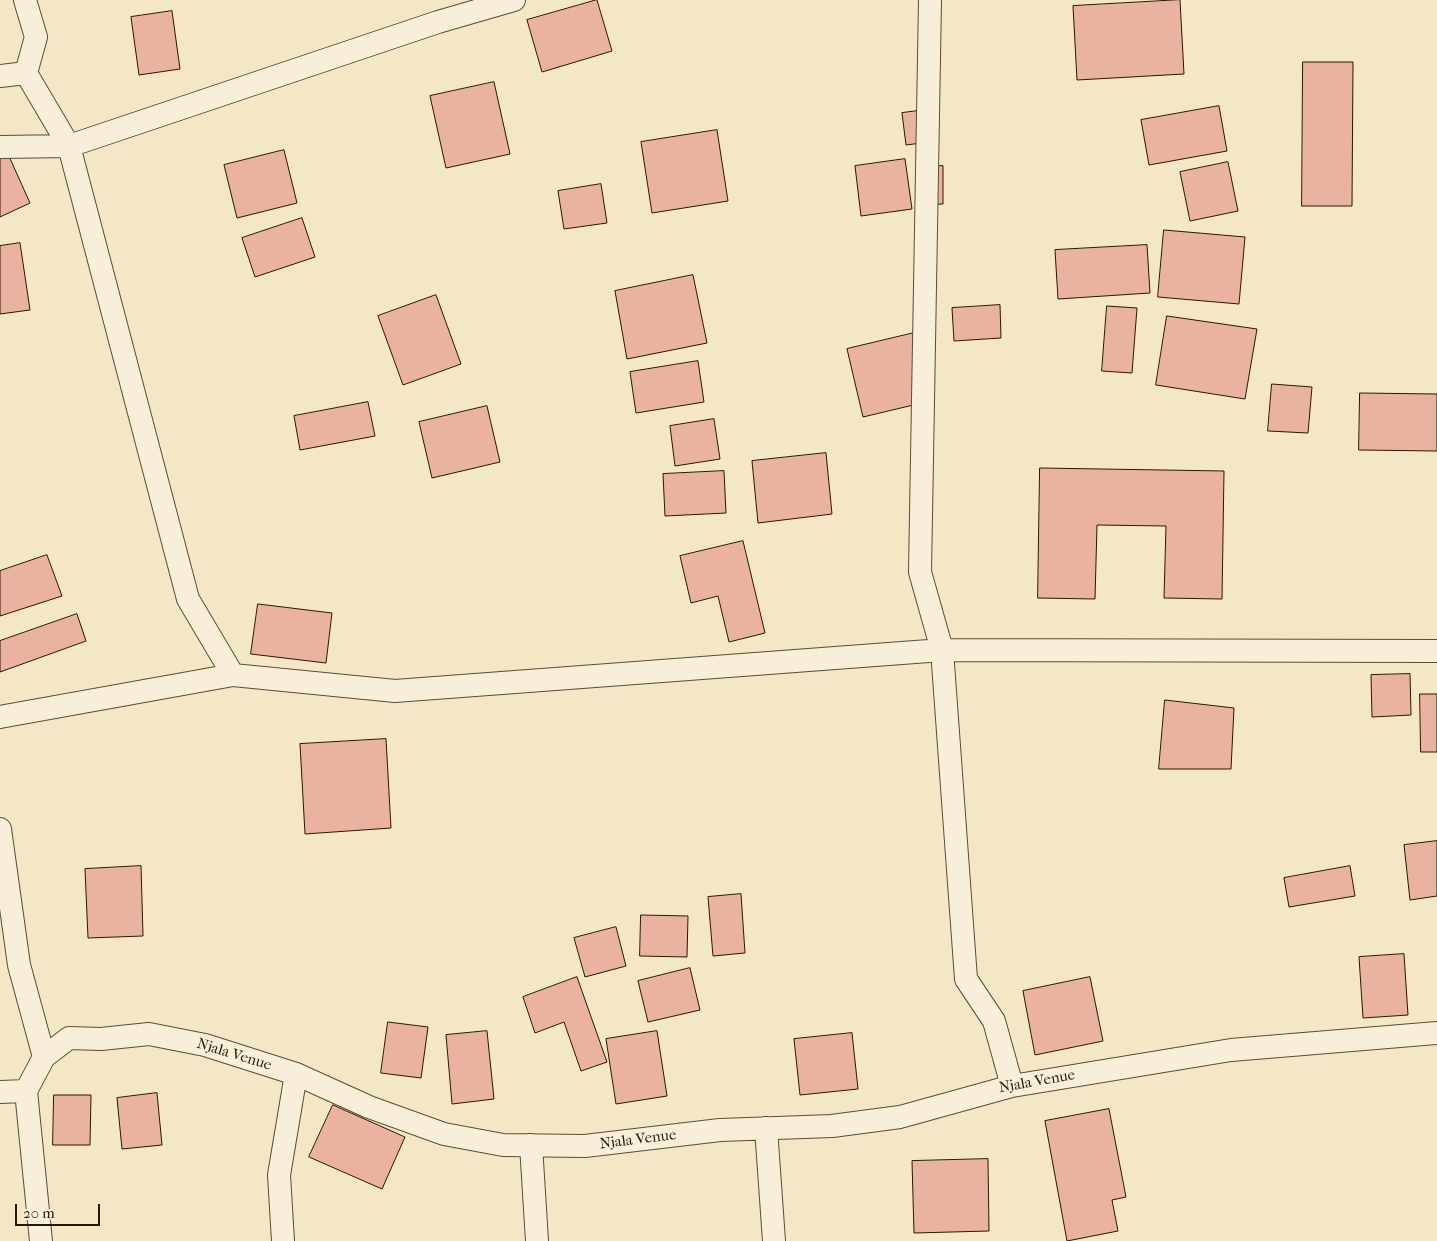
<!DOCTYPE html>
<html>
<head>
<meta charset="utf-8">
<style>
	body { margin:0 }
	#map { position:relative; width:1437px; height:1241px; overflow:hidden; background:#f4e7c6; font-family:"IM FELL French Canon",serif }
	canvas { display:block }
	.scale { position:absolute; left:15px; top:1204px; width:85px; height:22px; box-sizing:border-box; border:2px solid #2d1500; border-top:0; padding-left:6px; font-size:15px; line-height:18px; white-space:nowrap; color:#2d1500; -webkit-text-stroke:4px #f8efda; paint-order:stroke }
</style>
</head>
<body>
<div id="map">
<canvas width="1437" height="1241"></canvas>
<div class="scale">20 m</div>
</div>
<script>
const c = document.querySelector('canvas').getContext('2d');
c.lineJoin = 'round';
function paint(path, color) { c.fillStyle = color; c.fill(path, 'evenodd'); }
function trace(path, color, width, dash) { c.strokeStyle = color; c.lineWidth = width; c.lineCap = dash ? 'butt' : 'round'; c.setLineDash(dash || []); c.stroke(path); }
function label(font, color, halo, rows, align = 'center') {
  c.font = font + ' "IM FELL French Canon",serif'; c.lineWidth = 4; c.setLineDash([]); c.textBaseline = 'middle'; c.strokeStyle = halo; c.fillStyle = color; for (const [text, x, y, turn = 0] of rows) {
    c.save(); c.translate(x, y); c.rotate((+turn || 0) * Math.PI / 180); c.textAlign = isNaN(turn) ? turn : align; if (halo) c.strokeText(text, 0, 0); c.fillText(text, 0, 0); c.restore();
  }
}
const building = new Path2D(`
	M597 0 612 51 542 72 527 20Z
	M1180 0 1184 74 1077 80 1073 6Z
	M172 11 180 69 139 75 131 17Z
	M1303 62H1353L1352 206H1302Z
	M494 82 510 154 446 168 430 96Z
	M1219 106 1227 151 1149 165 1141 120Z
	M933 109 937 141 906 145 902 113Z
	M717 130 728 201 652 213 641 142Z
	M284 150 297 203 237 218 224 165Z
	M8 154 30 203 0 217V158Z
	M905 159 912 209 861 216 855 166Z
	M1228 162 1238 211 1190 221 1180 172Z
	M943 166V204L919 205V167Z
	M601 184 607 223 564 229 558 191Z
	M302 218 315 257 255 277 242 238Z
	M1164 230 1245 237 1239 304 1158 297Z
	M20 243 30 310 0 314V246Z
	M1147 245 1150 293 1058 299 1055 250Z
	M693 275 707 343 627 359 615 291Z
	M436 295 461 364 403 385 378 316Z
	M1000 305 1001 338 954 341 952 308Z
	M1107 306 1137 308 1132 373 1102 371Z
	M1167 316 1257 329 1245 399 1156 385Z
	M914 333 930 401 863 417 847 349Z
	M698 361 704 402 636 413 630 372Z
	M1272 384 1312 387 1308 433 1268 431Z
	M1360 393 1437 394V451L1359 450Z
	M368 402 375 436 300 450 294 416Z
	M487 406 500 462 432 478 419 422Z
	M714 419 720 459 675 466 670 426Z
	M826 453 832 514 758 523 752 461Z
	M1040 468 1224 471 1222 599 1164 598 1166 526 1097 525 1095 599 1038 598Z
	M724 471 726 513 665 516 663 474Z
	M743 541 765 633 729 642 718 596 691 603 680 556Z
	M47 555 62 596 0 616V571Z
	M258 604 332 613 326 663 251 654Z
	M77 614 86 641 0 672V641Z
	M1410 674 1411 715 1372 717 1371 675Z
	M1420 694H1437V752H1421Z
	M1165 700 1234 708 1231 769H1159Z
	M386 739 391 828 305 834 300 744Z
	M1437 841V896L1410 900 1404 845Z
	M141 866 143 936 88 938 85 869Z
	M1350 866 1355 896 1289 907 1284 878Z
	M741 894 745 953 713 956 708 897Z
	M641 915 688 916 687 957 640 956Z
	M616 927 626 966 585 977 574 938Z
	M1404 954 1408 1015 1363 1018 1359 957Z
	M690 968 700 1010 648 1022 638 981Z
	M577 977 607 1062 581 1071 564 1022 535 1033 523 997Z
	M1090 977 1103 1041 1035 1055 1023 991Z
	M388 1022 428 1027 421 1078 381 1073Z
	M487 1031 494 1099 452 1104 446 1035Z
	M657 1031 667 1096 616 1104 606 1039Z
	M852 1033 858 1089 800 1095 794 1039Z
	M157 1093 162 1145 122 1149 117 1098Z
	M54 1095H91L90 1145H53Z
	M333 1105 405 1137 382 1189 309 1157Z
	M1109 1109 1126 1197 1112 1200 1118 1231 1067 1241 1045 1121Z
	M988 1159 989 1231 914 1233 912 1161Z`);
paint(building, '#eab2a0');
trace(building, '#2d1500', 1);
const street = new Path2D(`
	M25 0 36 37 26 73
	M930 0 920 572 942 650 966 979 994 1021 1012 1086
	M0 76 26 73 69 146 188 599 233 675 395 691 942 650 1437 651
	M0 147 69 146 438 22 514 0
	M0 717 233 675
	M0 829 19 965 44 1057
	M0 1092 26 1091
	M766 1128 774 1241
	M531 1145 537 1241
	M41 1241 26 1091 44 1057 69 1038 101 1039 149 1034 205 1045 296 1074 369 1107 444 1134 503 1145 585 1146 720 1130 832 1126 900 1117 1012 1086 1231 1050 1437 1033
	M283 1241 279 1175 296 1074`);
trace(street, '#5f4a32', 24);
trace(street, '#f8efda', 22);
label('15px', '#2d1500', '#f8efda', [
	["Njala Venue",234,1055,17],
	["Njala Venue",1037,1082,-10],
	["Njala Venue",638,1140,-7]
]);
</script>
</body>
</html>
